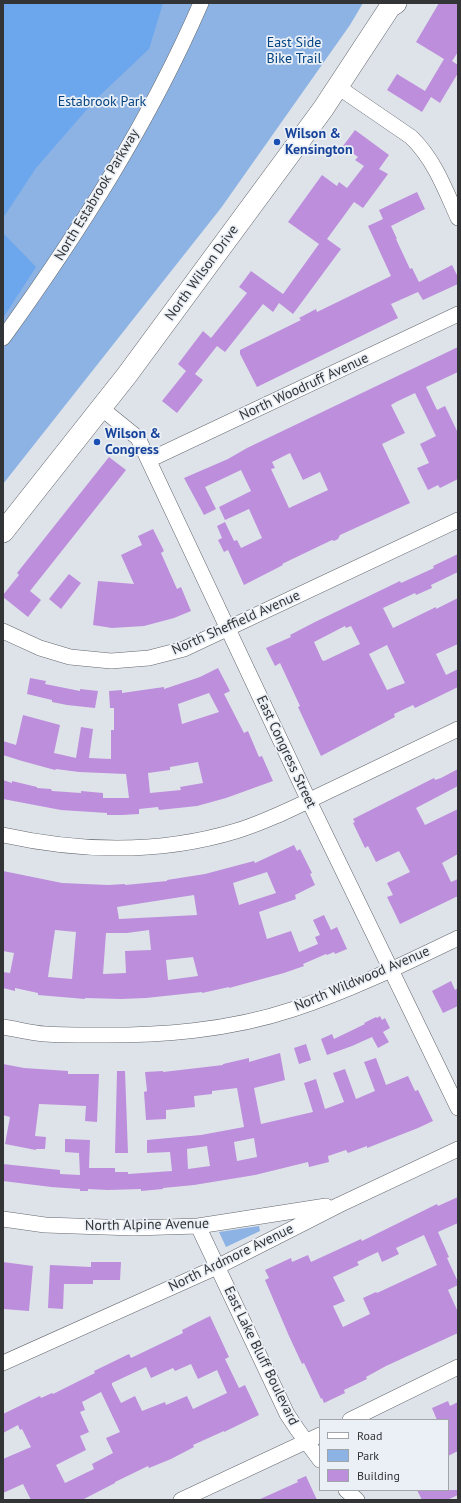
<!DOCTYPE html>
<html>
<head>
<meta charset="utf-8">
<style>
	body { margin:0 }
	#map { position:relative; width:461px; height:1503px; overflow:hidden; background:#dee3ea; font-family:"PT Sans",sans-serif }
	canvas { display:block }
	.frame { position:absolute; inset:0; border:4px solid #323436; pointer-events:none }
	.legend { position:absolute; left:319px; top:1419px; width:130px; height:72px; box-sizing:border-box; background:#ebf0f7; border:1px solid #a1a5aa; margin:0; padding:5px 7px; list-style:none; font-size:12px; color:#323436 }
	.legend li { display:flex; align-items:center; gap:8px; height:20px }
	.legend b { width:20px; border:1px solid #a1a5aa }
</style>
</head>
<body>
<div id="map">
<canvas width="461" height="1503"></canvas>
<div class="frame"></div>
<ul class="legend">
<li><b style="height:5px;background:#fff"></b>Road</li>
<li><b style="height:11px;background:#8cb3e4"></b>Park</li>
<li><b style="height:11px;background:#bd8edc"></b>Building</li>
</ul>
</div>
<script>
const c = document.querySelector('canvas').getContext('2d');
c.lineJoin = 'round';
function paint(path, color) { c.fillStyle = color; c.fill(path, 'evenodd'); }
function trace(path, color, width, dash) { c.strokeStyle = color; c.lineWidth = width; c.lineCap = dash ? 'butt' : 'round'; c.setLineDash(dash || []); c.stroke(path); }
function label(font, color, halo, rows, align = 'center') {
  c.font = font + ' "PT Sans",sans-serif'; c.lineWidth = 3.5; c.setLineDash([]); c.textBaseline = 'middle'; c.strokeStyle = halo; c.fillStyle = color; for (const [text, x, y, turn = 0] of rows) {
    c.save(); c.translate(x, y); c.rotate((+turn || 0) * Math.PI / 180); c.textAlign = isNaN(turn) ? turn : align; if (halo) c.strokeText(text, 0, 0); c.fillText(text, 0, 0); c.restore();
  }
}
paint(new Path2D(`
	M3 3H363L350 25 221 208 3 484Z
	M259 1226 260 1231 226 1247 219 1232Z`), '#8cb3e4');
paint(new Path2D(`
	M3 3H163L149 49 95 100 36 168 3 218Z
	M3 233 36 267 3 318Z`), '#6ca6ed');
paint(new Path2D(`
	M439 3H458V52L452 61 458 65V73L440 103 431 97 422 112 387 90 397 74 425 91 444 59 416 42Z
	M355 130 389 155 379 169 388 174 363 208 354 202 327 239 341 249 293 314 279 303 273 312 263 304 225 352 217 346 195 374 203 380 177 413 162 401 186 371 178 364 203 331 211 338 247 293 239 287 251 271 283 294 319 244 288 222 322 175 337 186 339 182 347 188 364 166 355 160 358 157 343 146Z
	M417 192 425 209 391 226 397 239H396L410 269 412 268 419 282 452 265 458 277V284L423 300 418 292 391 304 398 318 257 387 240 354V350L301 320 299 318 316 309 317 312 391 276 368 226 383 219 379 210Z
	M458 347V372L426 387 437 410 445 406 458 433V479L440 488 438 485 428 490 417 468 429 463 420 444 436 436 415 393 396 402 391 405 405 433 382 444 410 503 340 535 338 539 334 541 332 540 282 564 283 565 244 585 228 550 224 552 218 540 222 538 217 526 225 522 234 541 237 540 241 548 262 538 249 509 225 520 219 507 251 491 241 470 205 487 216 509 204 515 184 478 228 459 247 448ZM290 453 303 480 320 472 328 490 289 508 271 469 275 468 272 462Z
	M109 457 126 470 30 591 41 600 28 617 3 597V595L19 575 17 573Z
	M153 529 164 551 161 553 177 589 181 587 191 611 174 618 144 626 112 628 93 625 98 581 134 584 121 555 142 545 138 536Z
	M458 554V572L431 585 432 588 416 595 415 593 383 608 393 628 436 607V609L458 598V644L436 654 446 675 458 669V687L415 708 413 705 394 714 395 717 321 756 298 707 300 706 280 663 275 666 266 648 291 637 290 635 315 622 400 581 401 583 434 568 433 566ZM345 626 346 628 351 626 360 644 324 661 322 660 314 642ZM387 645 405 683 387 690 369 654Z
	M69 574 81 583 61 609 49 599Z
	M218 668 230 691 224 694 244 733 248 731 259 757 262 756 273 781 226 798 197 806 159 810 158 807 139 809V814L122 815H107V813L61 810 3 799V780L12 783V781L37 787V788L51 789 52 791 81 793V791L103 793V798H129L126 774 79 772 56 769 55 770 22 761 3 755V741L16 745 23 715 60 725 54 753 76 758 81 727 93 729 89 758 111 759V730H114V708H110L109 691 122 690V693L164 687V689L200 677ZM209 693 219 712 182 724 178 704ZM198 762 203 783 180 787 181 790 150 793 148 773 170 770V767Z
	M30 678 46 681 45 684 80 691V689L98 691 95 708 67 705 52 702V700L27 694Z
	M458 769V786L416 808 425 825 458 809V854L442 863 451 882 458 879V896L400 924 387 897 393 895 387 883 410 872 399 851 376 862 368 846 365 848 353 823 355 822 353 819 434 778 435 780 441 778Z
	M294 845 297 851 300 849 312 873 310 874 315 885 295 895 296 899 259 912 267 939 291 931 299 952 318 944 315 937 320 935 313 920 324 915 331 930 337 927 347 949 335 954 334 952 327 955 326 954 303 964 304 966 284 973 229 988V987L202 993V992L146 998 121 999 85 998V999L38 995V993L15 988V991L3 988V972L10 973 14 953 3 951V871L62 883 108 885 125 884V885L167 881V880L205 874 254 861 255 863ZM267 872 276 893 239 905 233 883ZM194 895 197 915 119 919 117 907ZM55 930 76 932 72 979 48 977ZM149 930 151 950 125 951 126 973 103 974 106 933H127ZM193 957 198 976 168 980 166 960Z
	M451 981 455 990 458 988V1006L443 1013 432 991Z
	M380 1016 382 1020 385 1018 390 1028 383 1032 389 1042 378 1048 372 1037 352 1046 327 1055 321 1039 332 1034 334 1039 365 1024 364 1023 376 1017 377 1018Z
	M306 1044 311 1060 299 1064 294 1048Z
	M280 1053 285 1080 254 1088 261 1124 313 1112 304 1083 316 1079 325 1109 344 1102 333 1073 345 1069 356 1099 375 1091 364 1062 376 1058 386 1085 408 1076 415 1091 418 1090 433 1121 418 1128 367 1148V1146L348 1153 346 1150 328 1156 329 1162 309 1167 308 1162 255 1175 194 1185 163 1188V1189L141 1191V1189L108 1190 88 1189V1191H80V1189L51 1187 3 1181V1164L60 1170V1174L80 1175 79 1153 65 1152V1139L90 1140 89 1168H115V1172H128V1174L172 1171 170 1152 147 1153V1140L201 1135 244 1127 237 1088 212 1091V1094L194 1096 195 1107 166 1110V1119L146 1120 144 1092 147 1091 145 1072 163 1071V1072L223 1065V1064L249 1058V1062ZM254 1138 257 1157 237 1161 234 1142ZM207 1146 210 1166 188 1169 187 1149Z
	M3 1064 24 1068 68 1071V1074H99L97 1122 85 1121 86 1106 39 1104 35 1136 46 1137 45 1149H36V1150L5 1144 10 1117 3 1115Z
	M117 1071H125L128 1153H115Z
	M458 1197V1223L438 1232 449 1257 447 1258 458 1282V1285L448 1290 458 1312V1333L386 1366 366 1377 367 1379 344 1390 345 1393 324 1403 322 1398 321 1399 304 1363 302 1364 289 1336 265 1280 269 1278 265 1270 291 1258 292 1262 308 1255 311 1262 361 1239 362 1241 437 1204 438 1206ZM424 1235 437 1265 377 1293 376 1292 363 1298 370 1314 343 1327 333 1306 345 1301 333 1277 359 1265 357 1262 378 1252 382 1262 399 1254 396 1248Z
	M3 1262 33 1266 29 1311 3 1309Z
	M91 1262H121L120 1280H93V1284H64L63 1309 48 1308 50 1265 91 1267Z
	M210 1316 229 1357 225 1359 239 1388 245 1385 259 1415 224 1432V1431L193 1445 194 1447 171 1459 149 1468 148 1466 115 1482V1483L82 1500H31L23 1484 3 1493V1459L31 1447 22 1429 20 1430 18 1425 3 1433V1414L40 1396 41 1398 52 1393 53 1394 95 1373 94 1371 129 1354 131 1358 183 1333 182 1330ZM191 1364 198 1379 217 1370 227 1393 193 1409 187 1396 166 1405 165 1402 142 1411 135 1396 121 1403 112 1385V1383L146 1367 151 1378 173 1368 175 1371ZM101 1392 120 1432 106 1438 113 1453 92 1464 94 1469 65 1483 56 1465 86 1450 80 1436 89 1432 80 1412 85 1410 82 1402Z
	M448 1401 450 1406 458 1402V1451L448 1456V1420H437L432 1408Z
	M306 1476 317 1500H258L298 1482 297 1480Z
	M417 1490H458V1495L447 1500H422Z`), '#bd8edc');
const street = new Path2D(`
	M338 87 411 137C434 159 445 189 458 218
	M3 338C79 232 149 123 201 3
	M101 408 138 438 309 801 458 1108
	M149 460 458 314
	M3 631 40 648 70 657 111 661 149 658 184 649 458 520
	M3 835C80 852 160 854 236 831 269 821 301 804 333 789 375 769 416 749 458 729
	M3 1027C17 1029 31 1033 45 1034 60 1035 75 1035 90 1035 159 1036 228 1031 294 1009 351 990 404 964 458 938
	M3 1219 45 1225 134 1228 198 1226 326 1206
	M198 1226 287 1414 297 1429 320 1460
	M3 1363 217 1267 339 1205 458 1149
	M350 1420 458 1367
	M346 1490 357 1500
	M181 1500 320 1435`);
const secondary = new Path2D(`
	M3 532 127 375 323 109 390 7 396 3`);
trace(street, '#63676d', 16);
trace(secondary, '#63676d', 22);
trace(street, '#fff', 15);
trace(secondary, '#fff', 21);
for (const [x, y, r, color] of [
	[277,142,4,"#1a4fb4"],
	[97,442,4,"#1a4fb4"]
]) { const dot = new Path2D(); dot.arc(x, y, r, 0, 2 * Math.PI); c.fillStyle = color; c.fill(dot); trace(dot, '#ebf0f7', 1.5); }
label('14px', '#034382', '#ebf0f7', [
	["East Side",294,43],
	["Bike Trail",294,59],
	["Estabrook Park",102,102]
]);
label('bold 14px', '#164399', '#ebf0f7', [
	["Wilson &",285,134],
	["Kensington",285,150],
	["Wilson &",105,434],
	["Congress",105,450]
], 'left');
label('14px', '#323436', '#ebf0f7', [
	["North Estabrook Parkway",97,195,-59],
	["North Wilson Drive",202,273,-54],
	["North Woodruff Avenue",304,387,-25],
	["North Sheffield Avenue",236,623,-24],
	["East Congress Street",286,752,65],
	["North Wildwood Avenue",362,979,-23],
	["North Alpine Avenue",147,1225,-1],
	["North Ardmore Avenue",231,1258,-26],
	["East Lake Bluff Boulevard",261,1356,64]
]);
</script>
</body>
</html>
